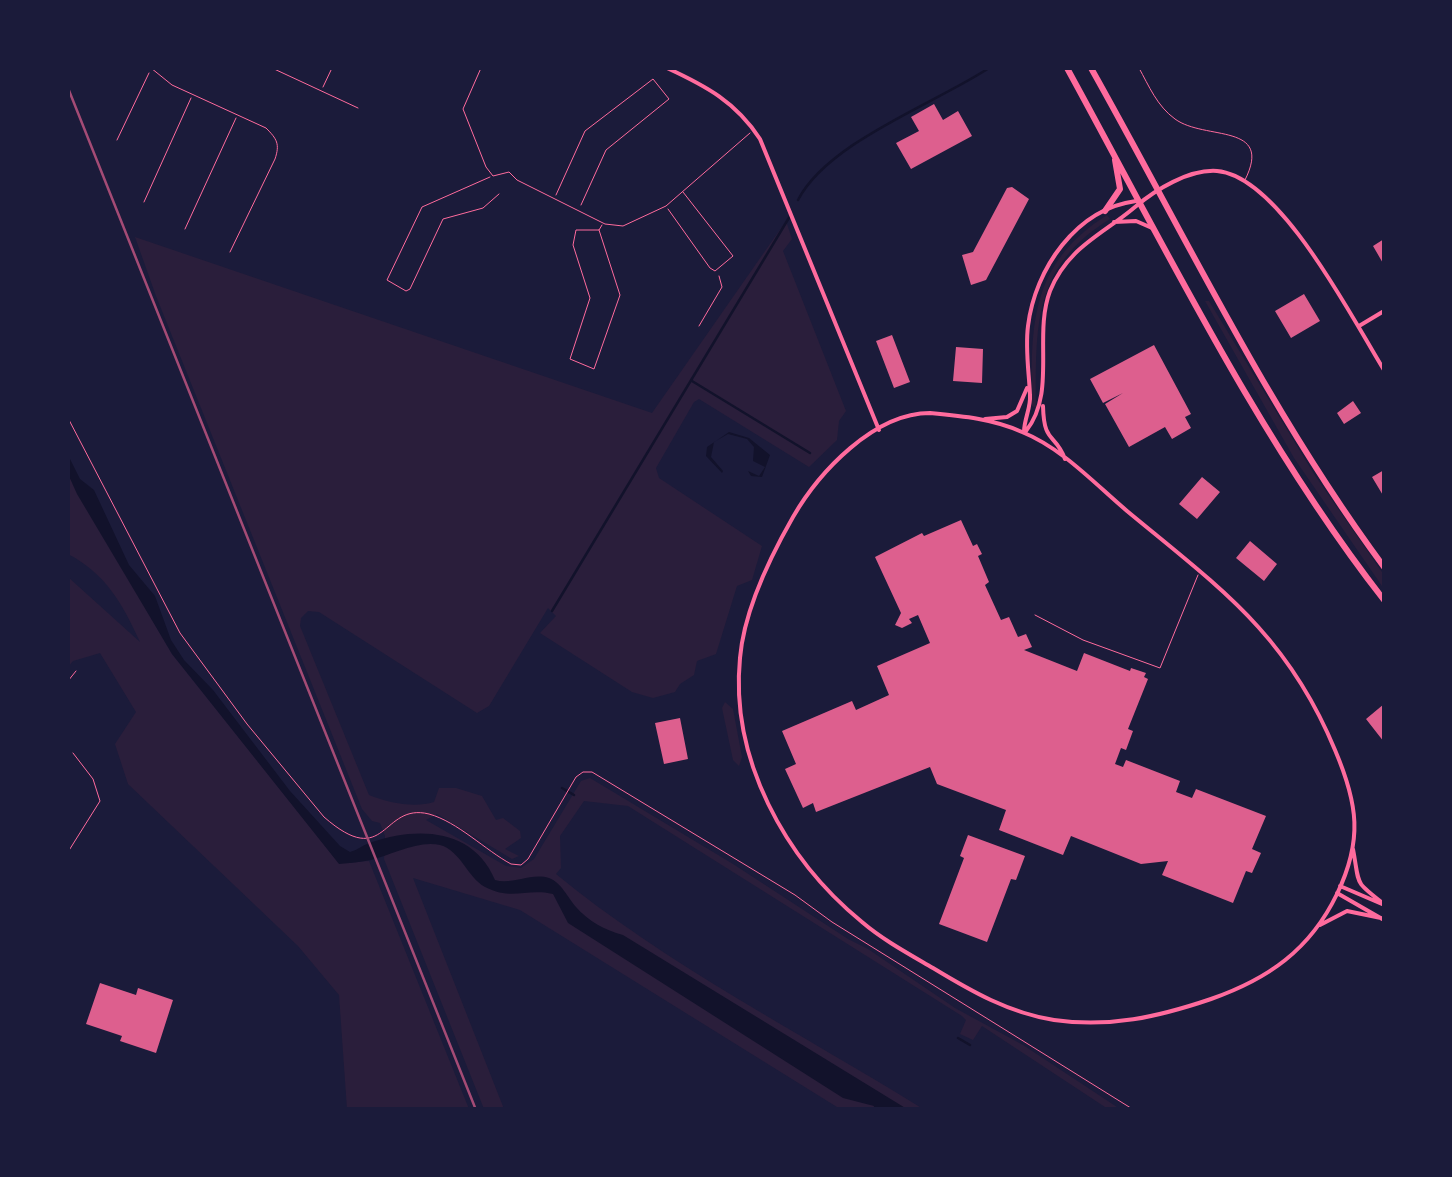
<!DOCTYPE html>
<html>
<head>
<meta charset="utf-8">
<style>
	body { margin:0 }
	#map { position:relative; width:1452px; height:1177px; overflow:hidden; background:#1b1b3a; font-family:Barlow,sans-serif }
	canvas { display:block }
	.frame { position:absolute; inset:0; border:70px solid #1b1b3a; pointer-events:none }
</style>
</head>
<body>
<div id="map">
<canvas width="1452" height="1177"></canvas>
<div class="frame"></div>
</div>
<script>
const c = document.querySelector('canvas').getContext('2d');
c.lineJoin = 'round';
function paint(path, color) { c.fillStyle = color; c.fill(path, 'evenodd'); }
function trace(path, color, width, dash) { c.strokeStyle = color; c.lineWidth = width; c.lineCap = dash ? 'butt' : 'round'; c.setLineDash(dash || []); c.stroke(path); }
paint(new Path2D(`
	M1107 215 1110 219C1032 267 1036 327 1036 408L1032 406C1031 324 1030 264 1107 215Z
	M786 221 792 239 783 251 846 411 839 421 837 440 809 467 699 399 694 402 656 468 659 478 762 546 752 580 737 586 716 654 697 661 694 675 680 684 675 692 653 698 632 692 540 633 556 616 548 608 489 706 477 713 319 612 308 611 301 618 300 626 369 795C388 803 415 808 434 802L439 788H456L482 796 496 820 503 818 520 831 521 838 505 849 519 856 512 859 437 814 426 820 506 866 521 868 534 859 581 781 590 778 733 864 848 939 868 949 955 1008 1023 1045 1120 1109H1108L982 1026 973 1040 960 1034 966 1020 962 1016 628 806 584 801 560 836 561 868 556 874C668 966 801 1033 923 1109H835L837 1107 520 910 413 878 504 1109H484L384 859 385 836 380 823 372 821 362 809 156 296 135 237 652 413Z
	M1205 301H1209L1314 474 1384 575V589L1294 458Z
	M68 474 172 654 339 863 369 861 469 1109H347L339 995 298 946 128 784 115 744 136 712 100 653 73 661 68 667V577L140 642C122 603 106 574 68 554Z
	M725 702 733 709 742 757 739 766 733 760 722 708Z`), '#2a1e3b');
paint(new Path2D(`
	M729 432 749 438 770 455 762 477 751 476 748 471 759 476 765 467 753 461 754 447 747 439 728 434 714 442 711 457 723 471 722 473 706 456 707 447Z
	M68 455 80 479 94 490 129 565 155 596 171 640 184 660 213 690 290 791 340 846 350 852C358 850 364 844 372 842 419 826 474 829 495 880 513 885 531 872 549 878 561 882 568 898 576 907 588 921 605 930 623 935L907 1109H873L874 1106 843 1098 568 923 553 894C526 888 512 901 485 887 467 877 461 851 440 845 418 840 391 855 371 860 361 862 350 863 339 864L172 654 77 494 68 474Z`), '#12122b');
trace(new Path2D(`
	M798 200C828 142 934 104 989 68
	M692 381 810 453
	M552 611 790 216
	M562 788 574 795
	M958 1038 970 1045`), '#12122b', 2.5);
paint(new Path2D(`
	M934 104 943 120 958 111 972 136 911 169 896 143 919 131 911 117Z
	M1012 187 1029 199 986 280 971 285 962 255 973 252 1007 188Z
	M1384 239V265L1373 246Z
	M1304 294 1320 321 1291 338 1275 311Z
	M892 335 910 382 894 388 876 341Z
	M1154 345 1191 414 1185 417 1191 428 1172 439 1165 427 1129 447 1105 404 1123 393 1103 403 1090 379Z
	M956 347 983 349 982 383 953 381Z
	M1353 401 1361 413 1344 424 1337 413Z
	M1384 470V497L1372 477Z
	M1202 477 1220 492 1197 519 1179 504Z
	M961 520 973 546 977 544 982 554 978 556 989 582 985 585 1001 620 1009 617 1018 637 1026 634 1032 647 1024 650 1077 671 1084 653 1130 671 1131 668 1146 673 1144 677 1148 679 1128 729 1133 731 1126 750 1121 748 1115 764 1123 767 1126 760 1180 781 1176 792 1192 798 1196 789 1266 816 1252 849 1261 853 1252 873 1246 871 1233 903 1162 875 1168 861 1141 864 1071 836 1063 855 999 830 1006 810 937 784 930 767 816 812 813 803 803 808 785 769 796 764 782 731 852 701 856 710 889 695 877 666 930 643 918 615 909 619 912 623 902 628 895 625 901 613 875 557 922 533 924 536Z
	M1250 541 1277 564 1264 581 1236 558Z
	M1384 704V742L1366 719Z
	M680 718 688 759 664 764 655 723Z
	M968 835 1025 856 1016 880 1011 879 987 942 939 924 964 858 960 856Z
	M100 983 136 995 138 988 173 1000 156 1053 120 1041 122 1036 86 1024Z`), '#dd5f8e');
trace(new Path2D(`
	M699 326 722 287 719 276
	M68 418 180 633 247 724 324 817C387 872 381 802 429 814 458 822 485 850 511 864L521 865 528 859 576 777 583 772H592L795 895 832 922 1134 1110`), '#ff6b9d', 1);
trace(new Path2D(`
	M151 68 172 85 266 128C277 139 280 144 275 159L230 252
	M272 68 358 108
	M481 68 463 109 486 167 493 176 509 172 517 180 605 224 623 226 666 206 750 133
	M1139 68C1149 86 1157 106 1175 119 1205 141 1274 122 1245 180
	M323 87 332 68
	M117 140 149 73
	M490 177 422 207 387 280 406 291 410 289 443 219 483 208 499 194
	M556 195 585 131 653 79 669 99 606 150 581 205
	M144 202 191 98
	M668 209 710 268 715 271 733 256 683 192
	M185 229 236 118
	M599 230 620 295 594 369 570 359 590 298 573 245 576 230H599L602 225
	M1035 615 1083 640 1160 668 1198 575
	M68 681 76 671
	M68 852 100 801 93 779 73 753`), '#ff6b9d', 1);
trace(new Path2D(`
	M667 68C706 86 736 102 760 139L879 430
	M1114 222 1136 221 1152 228
	M1359 326 1384 311
	M1043 406C1044 445 1055 432 1065 459
	M930 413C962 416 994 419 1022 432 1062 448 1095 484 1127 511 1220 588 1287 634 1335 750 1358 804 1363 840 1337 894 1310 950 1268 979 1211 999 1158 1017 1109 1028 1054 1020 1009 1013 971 991 933 968 909 954 883 940 862 922 785 859 730 759 740 658 744 610 769 559 793 517 819 472 874 413 930 413Z
	M985 419 1007 417 1017 411 1027 388
	M1026 431C1057 392 1033 336 1050 291 1068 247 1102 235 1135 207 1155 190 1189 169 1217 171 1280 176 1353 320 1384 370
	M1024 432C1024 419 1031 408 1030 395 1029 372 1025 349 1028 326 1035 269 1076 209 1136 201
	M1353 849C1360 886 1353 880 1384 904
	M1340 886 1382 904
	M1337 893 1384 920
	M1320 925 1347 911 1381 918`), '#ff6b9d', 4);
trace(new Path2D(`
	M1067 68C1164 245 1259 440 1384 600
	M1091 68C1185 235 1269 412 1384 567
	M1105 211 1120 189 1115 160`), '#ff6b9d', 6);
trace(new Path2D(`
	M68 88 476 1110`), '#a44b75', 2.5);
</script>
</body>
</html>
